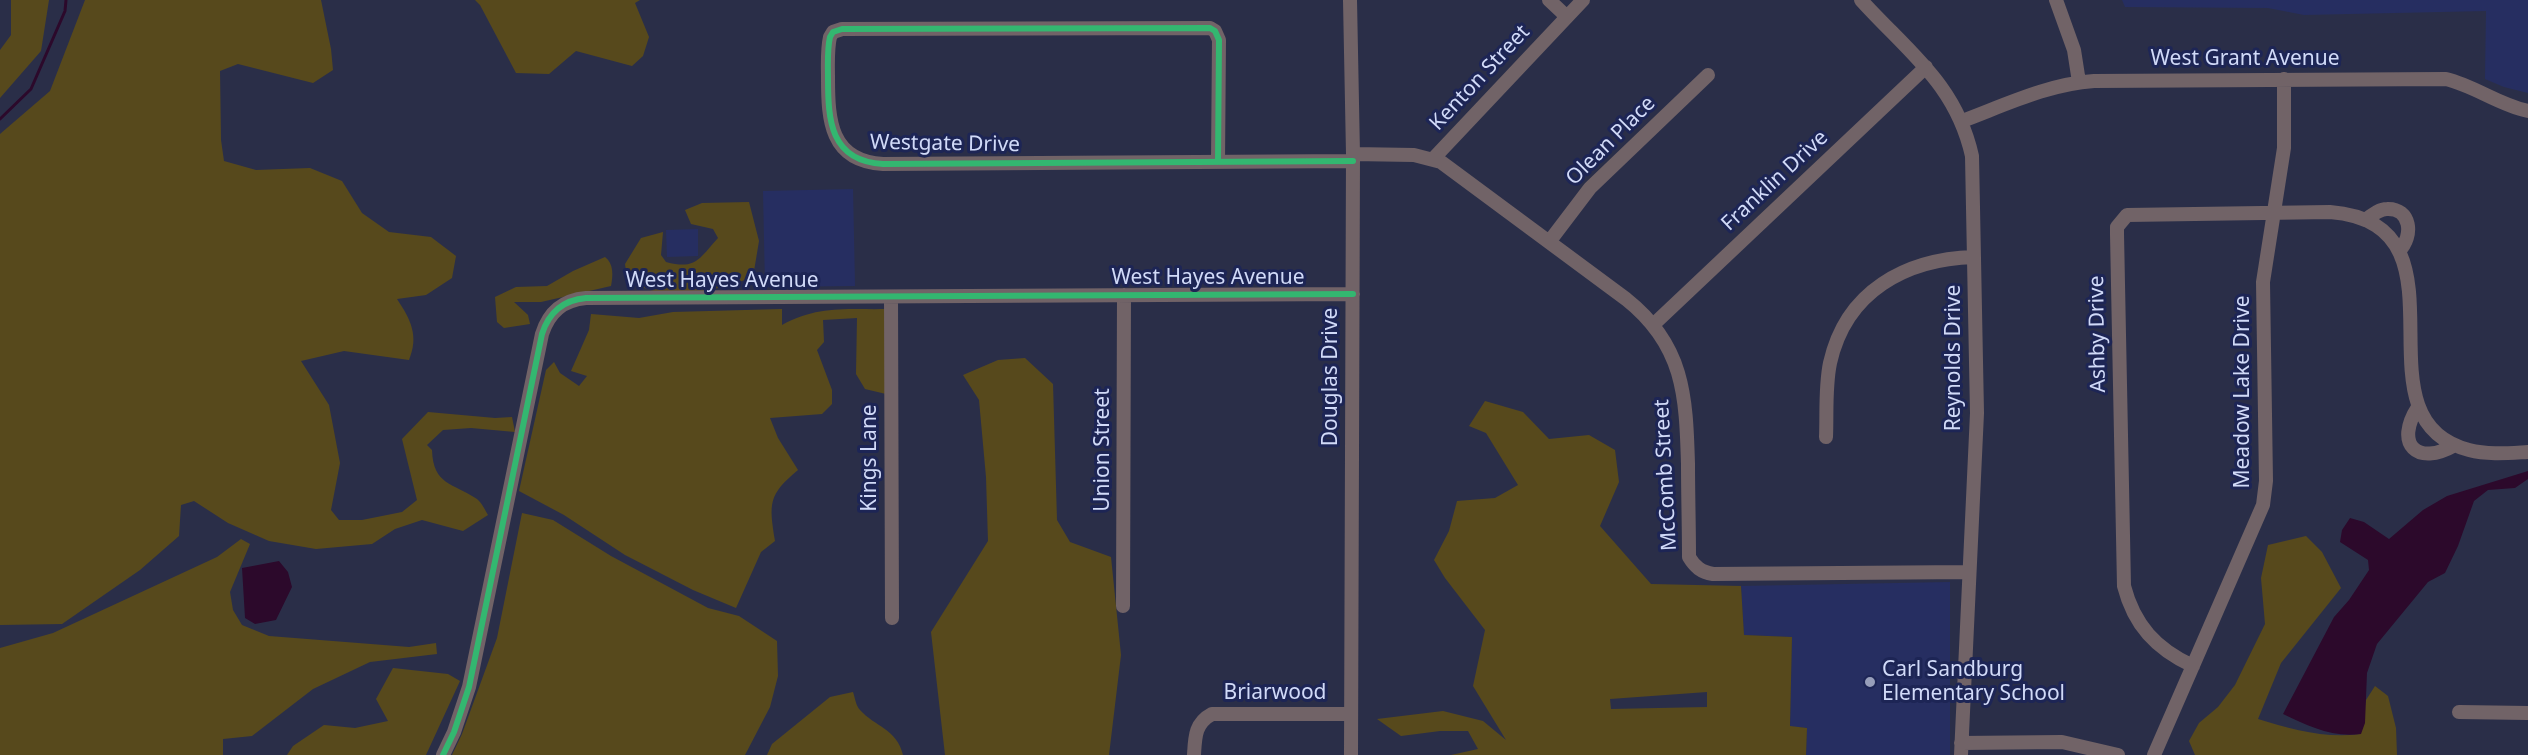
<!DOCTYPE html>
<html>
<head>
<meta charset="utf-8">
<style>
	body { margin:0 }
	canvas { display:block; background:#2a2e48 }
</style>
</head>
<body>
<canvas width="2528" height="755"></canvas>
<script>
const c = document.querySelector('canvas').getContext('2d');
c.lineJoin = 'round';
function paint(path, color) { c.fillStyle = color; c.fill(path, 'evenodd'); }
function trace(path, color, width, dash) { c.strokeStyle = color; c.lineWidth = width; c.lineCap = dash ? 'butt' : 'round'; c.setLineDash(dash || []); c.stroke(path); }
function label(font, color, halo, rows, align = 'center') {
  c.font = font + ' "Noto Sans",sans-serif'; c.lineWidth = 6; c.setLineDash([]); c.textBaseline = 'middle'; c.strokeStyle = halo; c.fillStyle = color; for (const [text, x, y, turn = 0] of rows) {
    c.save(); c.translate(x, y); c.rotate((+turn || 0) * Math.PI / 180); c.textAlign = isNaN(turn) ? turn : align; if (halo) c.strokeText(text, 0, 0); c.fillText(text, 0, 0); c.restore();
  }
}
paint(new Path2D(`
	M2122 0H2528V93L2504 87 2485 79 2486 11 2304 15 2268 8 2125 7Z
	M853 189 855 286 765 287 763 191Z
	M698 229V256L667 257 666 230Z
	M1950 582V755H1806L1807 728 1790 727 1792 637 1744 635 1741 586Z`), '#262e61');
paint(new Path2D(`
	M11 0H49L41 51 0 98V50L11 35Z
	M85 0H321L331 49 333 70 313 83 238 64 220 71 221 140 224 161 256 170 310 168 342 181 362 213 389 232 431 237 456 256 452 278 426 295 397 299C411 320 419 336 409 360L344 351 301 361 329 405 340 463 331 510 339 520H362L402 512 417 500 402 439 428 412 495 418 512 417 515 432 471 428 443 430 427 445 432 450C433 485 453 483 477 499 482 503 485 510 488 515L463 531 422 520 395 529 372 544 316 549 269 541 228 523 194 501 181 505 179 536 140 570 62 624 0 625V134L50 91Z
	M475 0H640L635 3 649 37 643 56 632 66 576 51 549 74 516 73 480 5Z
	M749 202 759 241 753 277C717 291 659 305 627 278L625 264 641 238 663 232 661 255 666 262C696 270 699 259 718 238L713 229 691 224 685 210 702 203Z
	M605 257C614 264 613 276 611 286L541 302H514L528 315 530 324 504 328 497 322 495 297 516 287 547 286 573 271Z
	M782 309V325C819 305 847 310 889 309L886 394 865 389 856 374 857 318 823 320 824 342 817 350 832 390V404L822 414 770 418 778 438 798 470C768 495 769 503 775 541L761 552 736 608 693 590 625 555 564 515 519 491 546 370 554 362 560 373 579 386 587 376 571 371 589 330 591 314 639 318 673 312Z
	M1025 358 1053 384 1057 520 1070 542 1111 557 1121 655 1109 755H945L931 632 988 541 986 477 979 400 963 375 998 360Z
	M1485 401 1523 412 1549 439 1589 435 1615 450 1619 482 1600 526 1651 584 1741 586 1744 635 1792 637 1790 726 1807 728 1806 755H1451L1478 749 1468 731H1440L1401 736 1377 719 1443 711 1483 721 1506 740 1473 686 1485 630 1445 578 1434 560 1449 531 1457 501 1495 498 1518 485 1486 433 1469 426ZM1707 692V707L1611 709 1610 699Z
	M522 513 553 520 611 556 708 608 739 616 777 641 778 676 770 707 745 755H452L462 734 497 638Z
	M2306 536 2322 552 2341 588 2281 663 2258 719C2290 729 2326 739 2360 734L2366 700 2375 686 2388 696 2396 728 2397 755H2195L2189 741 2199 723 2218 707 2235 685 2265 624 2261 578 2268 545Z
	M241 539 250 544 230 592 233 610 242 625 269 636 409 647 436 643 437 654 370 662 313 689 252 736 223 739V755H0V648L53 633 217 557Z
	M393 668 448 674 460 681 426 755H287L293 746 324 725 355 728 388 721 376 699Z
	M853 692C855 698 856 706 860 710 874 726 897 729 903 755H767L772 744 830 697Z`), '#57491c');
paint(new Path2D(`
	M2528 471V479L2515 488 2488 490 2474 501 2458 546 2445 573 2428 582 2377 644 2367 673 2365 723 2361 734C2332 738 2309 726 2283 714L2334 617 2349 600 2369 570 2368 560 2340 542 2342 530 2350 518 2364 522 2389 539 2423 510 2447 496Z
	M279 561 288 572 292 587 276 620 255 624 245 618 242 568Z`), '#2c092b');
trace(new Path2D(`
	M0 119 31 89 65 11 66 0`), '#2c092b', 3);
trace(new Path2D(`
	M1350 0 1353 154 1351 755
	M1549 0 1566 16
	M1861 0C1908 52 1956 84 1972 156L1977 413 1961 755
	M2056 0 2074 50 2079 82
	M1962 121C2005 105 2048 84 2094 81L2446 79C2475 86 2499 105 2528 111
	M1353 154 1414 155 1441 162 1626 299C1684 345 1686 395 1688 464 1688 495 1689 526 1689 557 1695 567 1701 572 1713 574L1969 572
	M1433 159 1583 0
	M1218 162 1219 40 1215 31 1210 28 842 29 833 32 830 37C827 50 828 65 828 78 828 120 830 161 883 164L1353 161
	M2365 220C2372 215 2379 209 2387 209 2411 208 2414 236 2399 251
	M1549 242 1590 188 1708 75
	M891 297 892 618
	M1653 325 1926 67
	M2418 407C2394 444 2417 467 2455 445
	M1826 437C1827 413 1825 387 1830 363 1846 291 1906 259 1974 257
	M1123 606 1124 295
	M2193 666C2156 649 2134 625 2124 586L2117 234V227L2127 215 2330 212C2481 224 2347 419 2469 450 2488 455 2509 453 2528 452
	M2459 712 2528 713
	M1961 743 2062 742 2118 755
	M443 755 454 732 469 687 542 334C549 312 563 300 586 298L1353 294
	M1194 755C1195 737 1195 723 1212 714H1351
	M2154 755 2263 505 2266 481 2263 282 2284 148V79`), '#716367', 14);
trace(new Path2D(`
	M1218 162 1219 40 1215 31 1210 28 842 29 833 32 830 37C827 50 828 65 828 78 828 120 830 161 883 164L1353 161
	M443 755 454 732 469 687 542 334C549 312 563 300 586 298L1353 294`), '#33b770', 6);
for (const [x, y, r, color] of [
	[1870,682,6,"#979eba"]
]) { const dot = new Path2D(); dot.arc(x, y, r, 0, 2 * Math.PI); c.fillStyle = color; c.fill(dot); trace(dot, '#1d2555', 2); }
label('21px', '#d1daf8', '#1d2555', [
	["West Grant Avenue",2245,59],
	["Kenton Street",1480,78,-47],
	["Olean Place",1611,141,-45],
	["Westgate Drive",945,144,1],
	["Franklin Drive",1775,181,-43],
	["West Hayes Avenue",1208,278],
	["West Hayes Avenue",722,281],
	["Ashby Drive",2098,334,-91],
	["Reynolds Drive",1954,358,-90],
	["Douglas Drive",1331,377,-90],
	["Meadow Lake Drive",2243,392,-90],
	["Union Street",1103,450,-90],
	["Kings Lane",870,458,-90],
	["McComb Street",1666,475,-93],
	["Briarwood",1275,693]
]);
label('21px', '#d1daf8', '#1d2555', [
	["Carl Sandburg",1882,670],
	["Elementary School",1882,694]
], 'left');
</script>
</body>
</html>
